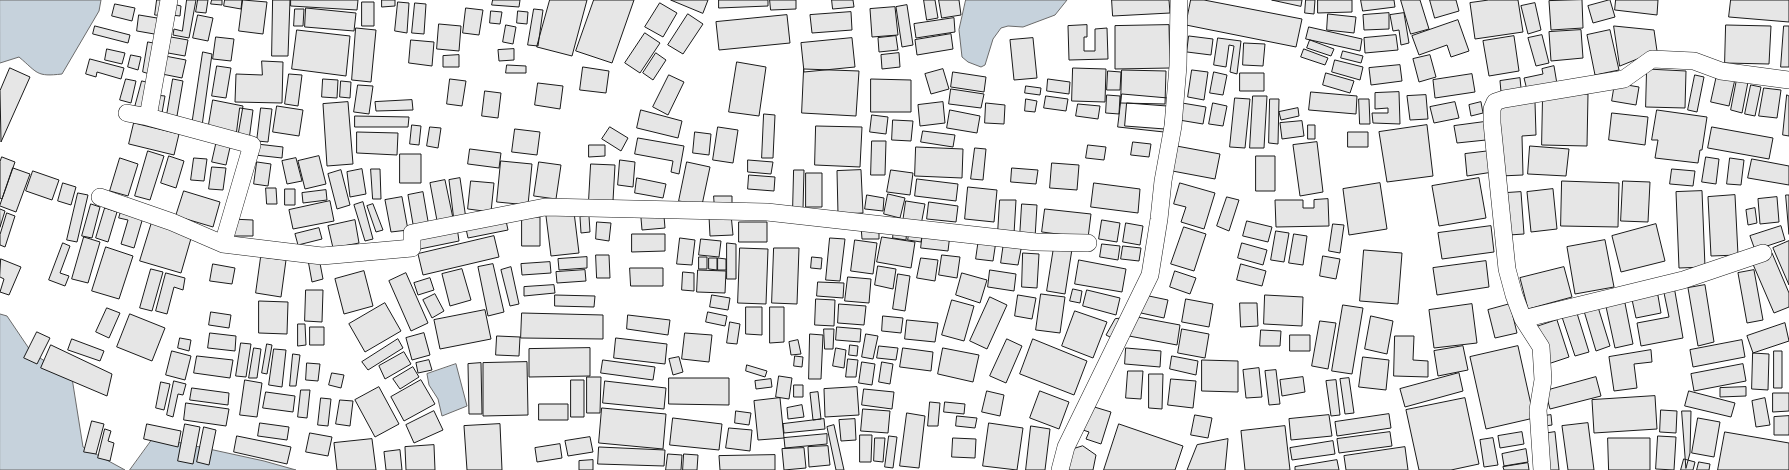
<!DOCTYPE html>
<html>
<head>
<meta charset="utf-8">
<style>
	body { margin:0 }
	canvas { display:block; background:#fff }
</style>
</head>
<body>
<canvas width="1789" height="470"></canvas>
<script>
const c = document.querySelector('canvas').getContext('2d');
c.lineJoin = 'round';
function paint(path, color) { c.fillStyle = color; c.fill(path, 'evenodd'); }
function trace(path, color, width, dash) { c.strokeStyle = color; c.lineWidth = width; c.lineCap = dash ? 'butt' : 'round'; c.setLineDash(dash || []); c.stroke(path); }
const water = new Path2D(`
	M0 0H101L99 11 62 74C36 77 38 73 19 57L0 63Z
	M966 0H1067L1055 15 1023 27 1008 26 1001 28 993 39 985 65 981 67 968 62 962 57 959 30Z
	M0 314 7 316 32 353 72 378 83 447 125 470H0Z
	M456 364 467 406 442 416 438 399 429 385 427 374Z
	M154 437 264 461 296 470H130Z`);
paint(water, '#c6d2dc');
trace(water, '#6a6a6a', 1);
const building = new Path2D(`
	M157 0H167L165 16 155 15Z
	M187 0H196L189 38 173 35 174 29 182 31Z
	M198 0H208L206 13 196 12Z
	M212 0H222V5L211 4Z
	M225 0H242L241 9 224 6Z
	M243 0 267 2 263 34 239 31Z
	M273 0H290L288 56H272Z
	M291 0H358L357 10 291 6Z
	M382 0H395V6L382 7Z
	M493 0H520L519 7 492 5Z
	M550 0H587L572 56 537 47Z
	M594 0H634L612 63 576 51Z
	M671 0H708L703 13Z
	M719 0H768V6L719 8Z
	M770 0H796V9L771 10Z
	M832 0H853L854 7 833 9Z
	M924 0H935L938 18 927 20Z
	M939 0H959L961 15 942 18Z
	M1112 0H1169L1170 13 1113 16Z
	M1191 0H1204L1302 19 1296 47 1186 25Z
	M1272 0H1302L1301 6Z
	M1306 0H1315L1314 14 1305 13Z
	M1318 0H1352V12L1318 13Z
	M1361 0H1394L1395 7 1363 11Z
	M1401 0H1420L1429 29 1411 34Z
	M1430 0H1456L1459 11 1435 18Z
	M1489 0H1518L1523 32 1475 39 1470 3Z
	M1582 0 1583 28 1551 30 1549 1Z
	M1610 0 1615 17 1593 23 1588 6Z
	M1616 0H1658L1657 15 1615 10Z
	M1731 0H1789V22L1729 17Z
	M362 2H374V26H362Z
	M398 2 409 3 407 33 395 31Z
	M415 3 426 4 424 34 412 33Z
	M660 3 677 13 663 37 645 27Z
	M1535 3 1541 30 1528 34 1521 6Z
	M115 4 135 8 132 21 112 16Z
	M173 4 181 6 180 16 171 15Z
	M907 5 913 45 902 47 896 7Z
	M895 7 898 35 872 37 870 9Z
	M306 8 356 13 354 31 305 27Z
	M466 8 483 10 479 35 463 33Z
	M295 9H304L303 26H294Z
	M534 9 543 10 538 46 528 45Z
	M491 11 502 12 500 24 490 23Z
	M518 11 528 12 527 24 517 23Z
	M851 12 852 30 812 33 810 15Z
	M1389 13V29L1364 30 1363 15Z
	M1404 13 1409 43 1401 45 1399 30 1393 31 1390 15Z
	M688 14 703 24 683 54 668 45Z
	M1328 14 1356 17 1354 33 1327 30Z
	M139 15 163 19 160 35 137 31Z
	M198 15 213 18 208 41 193 38Z
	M787 15 790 43 719 50 716 22Z
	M954 18 955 32 916 38 914 24Z
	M1458 20 1469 51 1451 57 1447 45 1419 55 1412 36Z
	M439 24 461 26 459 51 437 49Z
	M506 25 516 27 513 44 503 42Z
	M1087 25V37H1084V51H1095V29L1107 28 1108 59 1069 60 1068 26Z
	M1169 25 1170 68 1115 69V26Z
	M1726 25 1771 26 1769 64 1725 63Z
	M95 26 130 35 128 43 93 34Z
	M1614 26 1654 30 1657 51 1620 66Z
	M1784 26H1789V67H1781Z
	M1309 27 1362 39 1360 51 1306 39Z
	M356 28 376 30 371 82 352 80Z
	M297 30 350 36 346 76 292 69Z
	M1581 30 1583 58 1551 61 1549 32Z
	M1610 30 1619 70 1595 75 1587 35Z
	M645 33 660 43 640 73 625 63Z
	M951 34 953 49 917 55 915 40Z
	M1396 35 1398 50 1365 53 1364 38Z
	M1542 35 1549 63 1536 66 1528 38Z
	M896 36 898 50 879 52 878 38Z
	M1189 36 1213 39 1211 55 1187 52Z
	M1514 36 1519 71 1489 76 1483 41Z
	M171 37 188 40 185 56 168 53Z
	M216 37 234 39 231 61 213 59Z
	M852 38 855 67 804 72 801 43Z
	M1033 38 1037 78 1014 80 1010 40Z
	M1218 38 1241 41 1237 74 1230 72 1234 46 1229 45 1226 67 1214 65Z
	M411 40 434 42 432 66 409 63Z
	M1310 40 1334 49 1331 56 1307 48Z
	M148 42 159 44 153 75 143 72Z
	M1244 43 1265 44 1263 66 1243 65Z
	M107 49 125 53 122 64 105 60Z
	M514 49V60L499 61 498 50Z
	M1304 49 1328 58 1325 65 1301 57Z
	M1343 51 1363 56 1361 63 1341 58Z
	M203 52 212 54 202 126 192 125Z
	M656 53 666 60 653 80 643 73Z
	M899 53 900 67 882 69 881 55Z
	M131 55 141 57 138 70 128 67Z
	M459 55V67H443V56Z
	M1430 55 1436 77 1419 82 1413 59Z
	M165 56 186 60 182 78 162 74Z
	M90 59 124 68 121 79 97 72 96 77 86 74Z
	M1335 60 1363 67 1360 80 1332 72Z
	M262 61 283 62 282 103 235 102 236 74 262 75Z
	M737 62 766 67 759 116 729 112Z
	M507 65 526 66V73H506Z
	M1400 65 1402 81 1371 85 1369 68Z
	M217 66 231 68 226 98 212 96Z
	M1554 66 1557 84 1527 90 1524 78 1543 74 1542 69Z
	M583 67 609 71 606 93 580 90Z
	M10 68 30 77 1 142 0 91Z
	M1073 68 1106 69 1105 102 1072 101Z
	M804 69 859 71 856 116 802 113Z
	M943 69 949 89 931 94 925 74Z
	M1647 69 1686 71 1685 108 1646 107Z
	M1122 70 1166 71 1165 104 1121 103Z
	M1192 70 1208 72 1204 100 1188 97Z
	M1108 71 1121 72 1120 90H1107Z
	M953 72 986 77 984 92 951 87Z
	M1214 72 1227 75 1223 95 1210 93Z
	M1240 73H1264V91H1240Z
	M1326 73 1354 81 1350 93 1323 85Z
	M289 74 302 75 298 106 285 104Z
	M1472 74 1475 92 1435 98 1433 80Z
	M669 75 684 82 668 115 653 107Z
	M1695 75 1704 77 1697 112 1688 110Z
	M1717 75 1735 79 1729 106 1711 102Z
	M1520 78 1521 88 1501 92 1500 81Z
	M126 79 136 81 131 103 120 100Z
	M173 79 183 81 177 116 167 115Z
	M323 79 338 80 337 98 322 97Z
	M450 79 466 81 462 106 447 104Z
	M871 79 911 80V112H871Z
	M1048 79 1070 82 1069 94 1047 91Z
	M1737 79 1748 82 1742 113 1731 110Z
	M142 81 154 84 147 110 135 107Z
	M341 81 351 82 350 98 340 97Z
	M538 83 563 86 560 109 535 105Z
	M1615 83 1639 87 1636 105 1612 101Z
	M358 85 373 86 369 114 354 112Z
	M1751 85 1761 87 1755 116 1745 114Z
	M1026 86 1041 88 1040 95 1025 93Z
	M1764 88 1781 90 1777 118 1759 116Z
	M951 89 984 94 981 108 949 104Z
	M485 91 501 93 498 118 482 116Z
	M1311 92 1357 96 1356 114 1309 110Z
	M1399 92 1400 124 1373 123 1372 113H1388V108L1375 109V93Z
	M1122 94 1168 98 1164 132 1118 127Z
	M1543 94H1588L1587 146 1542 145Z
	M155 95 165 96 162 113 151 111Z
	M1107 95 1120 96 1119 114 1106 113Z
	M1426 95 1428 119 1410 120 1407 96Z
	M1787 95 1789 96V136L1783 135Z
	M1046 96 1068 99 1066 111 1044 108Z
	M1253 96H1267L1264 148H1250Z
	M1235 98 1250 99 1245 148 1230 147Z
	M1026 99 1037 101 1035 112 1025 111Z
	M1270 99H1279L1278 144 1269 143Z
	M1359 99H1369L1370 124H1360Z
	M213 100 243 106 238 135 208 130Z
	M412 100 413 110 376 111 375 102Z
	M348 102 353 164 327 166 323 104Z
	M943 102 945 123 920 126 918 105Z
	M1455 102 1459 118 1434 123 1430 107Z
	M1481 102 1483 113 1471 116 1469 105Z
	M1535 102 1536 135 1522 136 1523 175 1500 176 1498 103Z
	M986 103 1005 105 1004 124 985 123Z
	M1127 103 1167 106 1165 129 1125 126Z
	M1182 103 1206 107 1203 124 1179 120Z
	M1213 103 1227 106 1223 126 1209 124Z
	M1078 104 1100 106 1098 119 1076 116Z
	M277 106 303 110 299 136 273 132Z
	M240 108 253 110 249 140 236 139Z
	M261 108 272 109 268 142 257 141Z
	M1298 108 1299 116 1281 120 1279 112Z
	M641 110 682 121 678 138 637 128Z
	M950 110 980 116 977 133 947 128Z
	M1657 110 1707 117 1702 150H1700L1698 163 1655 158 1658 140H1652Z
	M1612 113 1648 117 1645 145 1609 140Z
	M764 114 775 115 773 158H762Z
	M872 115 888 117 886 134 870 132Z
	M355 116 409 117 408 127H355Z
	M893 120 913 121 911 141 892 140Z
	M1302 121 1304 136 1282 139 1280 123Z
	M1484 122 1486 140 1457 143 1454 126Z
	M134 123 179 134 174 155 129 144Z
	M412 125 421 126 419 145 410 144Z
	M1308 125H1315V139H1308Z
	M1427 125 1433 176 1387 182 1379 132Z
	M816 126 862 127 860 167 815 165Z
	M430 127 441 128 438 148 427 146Z
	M610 127 628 138 621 151 602 139Z
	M718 127 738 130 733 163 713 160Z
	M1712 127 1773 138 1769 159 1708 148Z
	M515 129 540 132 537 155 512 152Z
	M923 131 955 135 953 147 921 142Z
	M357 132 398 133 397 155 357 153Z
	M695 132 711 134 709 155 693 153Z
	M1348 132H1368V147H1348Z
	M638 138 684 146 679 174 671 172 673 161 635 154Z
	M217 140 231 143 226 165 212 162Z
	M872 141H886L885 175H871Z
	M1133 142 1151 144 1149 157 1131 155Z
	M1317 142 1323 192 1300 196 1293 145Z
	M257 144 283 147 282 158 255 155Z
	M589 145H605V156L589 157Z
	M1088 145 1106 147 1104 160 1086 158Z
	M1171 145 1220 154 1215 179 1167 170Z
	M1530 146 1569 149 1566 176 1528 174Z
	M916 147 963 149 962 178 915 176Z
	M975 148 986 149 983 180 971 179Z
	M470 149 501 153 499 168 468 164Z
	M148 151 164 156 150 200 135 196Z
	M1490 151 1493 172 1467 176 1465 154Z
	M400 154H421V183H400Z
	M169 156 184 161 176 188 161 183Z
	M319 156 326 184 305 189 298 161Z
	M1256 156H1275V191H1256Z
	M2 157 15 162 2 199 0 198V162Z
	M1706 157 1719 159 1716 184 1702 182Z
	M120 158 138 164 128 196 110 191Z
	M194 158 207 159 204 181 191 180Z
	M296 158 302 181 287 184 282 161Z
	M1730 158 1744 160 1741 185 1727 184Z
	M1752 159 1789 166V185L1748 178Z
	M620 160 635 162 633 187 618 185Z
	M748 160 773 162 771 174 748 172Z
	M501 161 532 164 528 205 497 202Z
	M257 162 271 164 268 186 254 184Z
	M539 162 561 165 556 199 534 196Z
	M687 162 710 167 702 205 679 201Z
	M1052 163 1079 165 1077 190 1050 188Z
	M591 164 615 165 613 201 589 200Z
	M212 167 226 168 223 190 209 189Z
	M13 168 30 174 16 212 0 206Z
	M1012 168 1038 170 1036 184 1011 182Z
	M362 169 366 194 350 197 347 172Z
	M371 169H380L381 199H373Z
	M1672 169 1695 171 1693 186 1670 184Z
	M341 170 350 205 337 209 328 174Z
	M794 170H804L803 209H793Z
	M861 170 863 213 838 214 837 171Z
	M891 170 913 173 910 195 887 192Z
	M33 171 59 180 52 200 26 191Z
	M806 173H822V207H806Z
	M749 175 775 177 774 191 748 189Z
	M460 178 466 219 454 221 449 180Z
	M637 178 666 184 663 198 635 193Z
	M1479 178 1486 218 1439 226 1432 186Z
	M917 179 958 184 956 201 915 196Z
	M445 180 454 223 438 226 430 183Z
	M471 181 494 183 491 212 468 209Z
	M1562 181 1619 183 1618 227 1561 226Z
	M1623 181 1650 182 1648 222 1621 221Z
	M63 183 76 187 71 205 58 201Z
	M1094 183 1140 189 1138 213 1091 207Z
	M1180 183 1215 193 1204 229 1181 222 1186 207 1174 204Z
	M1380 183 1387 229 1349 235 1343 189Z
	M968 187 997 190 994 222 965 219Z
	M266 188H276L277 204H267Z
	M285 189H295V205H285Z
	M1553 189 1557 229 1531 232 1527 192Z
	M326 190 327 200 303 203 302 193Z
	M184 191 220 202 213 227 176 216Z
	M1702 191 1705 267 1679 268 1676 192Z
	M423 192 429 227 414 230 408 195Z
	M1521 192 1524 234 1509 235 1506 193Z
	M78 193 88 195 77 242 67 240Z
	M888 194 905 198 900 218 884 214Z
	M867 195 884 198 883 211 865 209Z
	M1735 195 1738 255 1711 256 1708 197Z
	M1786 195H1789V234Z
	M714 196H732V209L715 210Z
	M402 197 408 230 391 232 385 200Z
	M1227 197 1239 200 1229 231 1217 226Z
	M1777 197 1779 222 1760 224 1758 199Z
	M1328 199 1329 226 1276 227 1275 200H1303V208H1314V200Z
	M1000 200H1016L1014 234 998 233Z
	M330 201 334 221 293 229 289 210Z
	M906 201 925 204 921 225 903 222Z
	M363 202 373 239 365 241 354 205Z
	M929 202 958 206 956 222 927 219Z
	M91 204 100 207 92 238 82 236Z
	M373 204 383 230 376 232 367 206Z
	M1022 204 1037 205 1035 238 1020 237Z
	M105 208 117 212 108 242 96 238Z
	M122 208 144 214 134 248 121 244 128 220 119 218Z
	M1755 208 1757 223 1748 225 1746 210Z
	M0 209 5 211 0 227Z
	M1045 209 1091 214 1088 238 1042 232Z
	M574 212 579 253 551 256 546 216Z
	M7 213 15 216 5 247 0 245V235Z
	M731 214 733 235 710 236 709 216Z
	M505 216 508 230 468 238 465 224Z
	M589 216 590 232 581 233 580 217Z
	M664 216 665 228 642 230 641 218Z
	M522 217H540V246H522Z
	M231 219 253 220V236H232Z
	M355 220 359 243 333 248 328 226Z
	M1102 220 1120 223 1117 242 1099 239Z
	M1247 221 1272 227 1268 242 1243 236Z
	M152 222 192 235 181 273 140 261Z
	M597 222 611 223 609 241 596 239Z
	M739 222H767V242H739Z
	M1126 223 1143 226 1140 245 1123 242Z
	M1333 224 1344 225 1340 253 1329 251Z
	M1656 224 1665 261 1621 272 1612 236Z
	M879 225V239H862L861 226Z
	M1491 226 1494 252 1442 259 1438 233Z
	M1781 226 1785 240 1755 250 1750 236Z
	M457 227 459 241 420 249 417 235Z
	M894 227 907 229 906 240 893 238Z
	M1184 227 1206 234 1194 271 1171 264Z
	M319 228 322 239 298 245 295 234Z
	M910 229 923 231 921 242 908 240Z
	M923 231 950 234 948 251 921 248Z
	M1276 231 1289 233 1284 262 1271 260Z
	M632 234H665V251L632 252Z
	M1294 234 1307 236 1303 265 1289 263Z
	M494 236 499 257 423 275 418 254Z
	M84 237 100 242 88 283 72 279Z
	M882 237 915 242 911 268 877 262Z
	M680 238 695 240 692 265 677 264Z
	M830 238 845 239 840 281 826 280Z
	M979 238 996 241 993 261 976 259Z
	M701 239 721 241 719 257 699 255Z
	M855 240 877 243 873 274 851 271Z
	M1605 240 1614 287 1575 294 1567 247Z
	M1789 241V285L1773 248Z
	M1004 242 1022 244 1018 265 1001 263Z
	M63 243 70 246 60 273 69 276 65 286 49 280Z
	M727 243 736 244V279H727Z
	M1242 243 1267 250 1263 265 1238 258Z
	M1102 244 1120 246 1118 260 1100 257Z
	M1123 246 1141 248 1139 261 1121 259Z
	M106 247 133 256 119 299 92 291Z
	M1054 247 1072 249 1065 294 1047 291Z
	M740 248 768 249 766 304 738 303Z
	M774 248H799L797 304 772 303Z
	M1364 250 1402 253 1398 304 1360 301Z
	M1023 253 1039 254 1037 288 1022 287Z
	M1772 253 1789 293V307L1774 313 1752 262Z
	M596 255H609L610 278H597Z
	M942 255 960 257 957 278 939 275Z
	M1323 256 1340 259 1336 279 1320 276Z
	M261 257 286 260 281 297 256 293Z
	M587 257V268L559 270 558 259Z
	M699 257H707V269H699Z
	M812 257 822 258 821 269 811 268Z
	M319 258 323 279 312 282 308 260Z
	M709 258H717V270L709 269Z
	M718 258 726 259V270H718Z
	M921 258 938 260 935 281 917 278Z
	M1 259 21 267 9 295 0 292 4 279 0 277Z
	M1079 260 1126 269 1122 292 1075 284Z
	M1486 261 1489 287 1437 295 1433 268Z
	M550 262 551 273 522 275 521 264Z
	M213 264 235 268 232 284 210 281Z
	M493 264 504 312 488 316 478 267Z
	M1241 264 1266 271 1262 286 1237 280Z
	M878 266 896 269 893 289 875 285Z
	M511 267 519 304 510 306 501 270Z
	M1564 267 1572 297 1528 309 1520 278Z
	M630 268H663V286H631Z
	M151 269 163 272 152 311 140 308Z
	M462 269 471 300 450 306 442 274Z
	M585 270 586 281 557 283 556 272Z
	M698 270 726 271 725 293 697 292Z
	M990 270 1016 274 1014 291 988 287Z
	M1754 270 1763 320 1747 323 1738 273Z
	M364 271 373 306 344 314 335 279Z
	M1175 271 1196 278 1190 294 1170 287Z
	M683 272 694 273V291L682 290Z
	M166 273 185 278 183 290 174 287 167 314 156 311Z
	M406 273 428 323 411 331 389 281Z
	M962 273 987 280 980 303 956 295Z
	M898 274 910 276 905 311 893 309Z
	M848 277 871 279 869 303 845 301Z
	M430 278 434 290 418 295 414 283Z
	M818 282 844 283 843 298 817 296Z
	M554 285 555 293 524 296V287Z
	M1705 285 1714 342 1698 346 1688 288Z
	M1674 286 1683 338 1641 346 1637 323 1669 317 1663 288Z
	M1073 289 1082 291 1080 303 1070 301Z
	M306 290H323L322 322 305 321Z
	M1087 290 1120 298 1116 315 1083 306Z
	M1657 290 1661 313 1636 318 1631 295Z
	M435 294 444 311 432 318 423 300Z
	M1041 294 1065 297 1060 333 1036 330Z
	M555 295 595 296 594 307 555 306Z
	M712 295 730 298 728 310 710 307Z
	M1018 295 1036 298 1032 319 1015 316Z
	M1144 295 1168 300 1164 318 1141 313Z
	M1265 295 1303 297 1302 326 1264 324Z
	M990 297 1007 305 987 349 970 341Z
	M1624 298 1633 344 1615 348 1605 302Z
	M816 299 835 300 834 326 815 325Z
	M1186 299 1213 304 1209 327 1182 322Z
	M952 300 974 306 964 341 942 335Z
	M259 301 288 302 287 334 259 333Z
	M385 303 401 331 365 352 349 324Z
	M1240 303H1257L1258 326 1241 327Z
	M839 304 866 306 864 325 838 323Z
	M1472 304 1477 343 1434 348 1429 310Z
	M1510 304 1517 333 1495 338 1488 310Z
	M1343 305 1363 308 1352 374 1332 371Z
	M746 307H762V335L746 334Z
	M770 307H784V342L770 343Z
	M1598 307 1610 346 1596 351 1584 311Z
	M107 308 120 313 109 338 96 332Z
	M485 310 491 339 440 349 434 320Z
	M1576 310 1589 352 1575 356 1561 314Z
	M1075 311 1107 322 1093 358 1062 346Z
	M211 312 231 315 229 328 209 325Z
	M708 312 727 316 725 326 706 322Z
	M522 313 603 315V339L521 338Z
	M130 314 165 328 152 361 117 347Z
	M628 315 670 320 668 335 627 329Z
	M883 316 903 318 901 333 882 331Z
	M1132 316 1180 325 1177 345 1129 336Z
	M1371 316 1393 321 1387 354 1365 349Z
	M1125 318 1114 339 1106 335 1115 319Z
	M907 320 938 323 935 342 905 339Z
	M1557 320 1569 357 1548 364 1536 327Z
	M1320 321 1336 323 1328 369 1312 366Z
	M730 322 740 324 737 344 727 343Z
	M1785 323 1789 341 1753 353 1747 336Z
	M298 324H305L306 345 298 346Z
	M310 327H324V345H310Z
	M837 327 861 329 860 342 836 340Z
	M824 329H834L833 349H825Z
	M1182 329 1209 334 1205 358 1178 353Z
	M1261 330 1281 331 1280 346H1260Z
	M37 332 50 338 37 364 24 358Z
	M210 333 236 336 235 351 208 348Z
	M424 333 430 355 412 360 406 338Z
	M685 333 712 335 709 362 682 359Z
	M810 334 823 335 821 379H809Z
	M866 334 878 336 873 359 862 357Z
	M1290 335H1310V351H1290Z
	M497 336 520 337 519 356 496 355Z
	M1395 336H1414L1413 360 1428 361V377L1394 376Z
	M180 338 191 340 189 351 178 348Z
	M616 338 667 344 665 364 614 358Z
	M72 339 104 351 100 361 68 350Z
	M398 339 403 348 368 370 362 362Z
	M1007 339 1022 346 1006 383 990 376Z
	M1033 339 1087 361 1074 395 1020 374Z
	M798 340 801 354 791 355 789 342Z
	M1742 340 1745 357 1693 367 1690 350Z
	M241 343 251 344 246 377 236 376Z
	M267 344 272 345 267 374 262 373Z
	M51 345 112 374 107 396 41 368Z
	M850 345 858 346 857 356 849 355Z
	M879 346 898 348 896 360 877 358Z
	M1463 346 1468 370 1438 376 1434 351Z
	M1518 346 1534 418 1486 429 1470 357Z
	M254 348 261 349 257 378H249Z
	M590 348V376L529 377V349Z
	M836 348 846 350 844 368 833 366Z
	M903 348 933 352 931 371 900 367Z
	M943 348 979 355 973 382 938 374Z
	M1126 348 1161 351 1160 367 1125 364Z
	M274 349 286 350 282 387 269 385Z
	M1651 350 1652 362 1634 364 1637 388 1614 391 1609 357Z
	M172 351 191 356 185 380 166 375Z
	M1774 351H1782V388H1774Z
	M404 352 411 364 385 379 379 366Z
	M1753 353 1769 354 1768 390 1752 389Z
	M293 354 300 355 296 386H290Z
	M197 356 233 360 230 378 194 373Z
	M795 356 803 357 802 367 794 366Z
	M1172 356 1198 361 1196 375 1170 369Z
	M679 357 683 372 673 375 669 359Z
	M1363 357 1389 360 1386 390 1359 387Z
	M848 359 858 360 856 377H846Z
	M429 360 432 370 418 373 416 363Z
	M603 360 655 367 653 380 601 373Z
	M1202 360 1238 361V392L1202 391Z
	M527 362 528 415 483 416V363Z
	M862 362 875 364 872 385 859 383Z
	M882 362 893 364 890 384 879 382Z
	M307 363 320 364 318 381 306 380Z
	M481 363 482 414H469L468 364Z
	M1743 364 1746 381 1694 391 1691 374Z
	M747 365 767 371 765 377 746 371Z
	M413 367 419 377 400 389 393 379Z
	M1259 368 1262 397 1246 398 1243 370Z
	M1276 370 1280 404 1269 405 1265 371Z
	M1128 371H1143L1141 399 1126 398Z
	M332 373 344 375 341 388 329 385Z
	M1459 373 1463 391 1405 407 1400 389Z
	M1149 374H1163L1162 409 1149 408Z
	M779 376 792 378 789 399 776 397Z
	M587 377H601L600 413H587Z
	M1303 377 1305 392 1282 396 1280 380Z
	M1596 377 1601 396 1550 409 1545 391Z
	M669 378H729V405L669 404Z
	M1349 378 1354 413 1345 414 1340 379Z
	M771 379 772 387 756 389 755 381Z
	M1171 379 1196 381 1193 408 1168 405Z
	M245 380 262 383 257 417 240 415Z
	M421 380 435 404 404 421 391 397Z
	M571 380H584V417H571Z
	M1336 380 1340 415 1331 416 1326 381Z
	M174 381 186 384 183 395 178 394 173 417 167 415Z
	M605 381 666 388 664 409 603 403Z
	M161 382 170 384 164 410 156 408Z
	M794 385H803V397H794Z
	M379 387 399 424 375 437 355 400Z
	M857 387 859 415 825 417 824 389Z
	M1746 387V396L1720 397V388Z
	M192 388 229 393 228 405 190 400Z
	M864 389 894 392 892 409 862 405Z
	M301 390H310L307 418 298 417Z
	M987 391 1004 395 1000 416 982 412Z
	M1040 391 1069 402 1059 429 1030 418Z
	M1689 391 1735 403 1731 417 1685 406Z
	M266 392 295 396 293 412 263 408Z
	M818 392 821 419 813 420 810 393Z
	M1773 393H1789V411L1773 412Z
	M1655 396 1657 429 1594 433 1592 400Z
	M321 398 331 399 328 426 318 425Z
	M780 398 784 438 758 440 754 401Z
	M1465 398 1479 464 1451 470H1419L1406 410Z
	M1765 398 1770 425 1756 427 1752 401Z
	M340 400 353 401 350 426 336 424Z
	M930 402 940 403 938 426H928Z
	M945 402 965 404 964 414 944 412Z
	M186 403 229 409 226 426 184 420Z
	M539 404H568V420H539Z
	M802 405 804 417 788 419 787 408Z
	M1091 406 1111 412 1101 444 1086 439 1089 432 1083 430Z
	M602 408 666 414 663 449 599 443Z
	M863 409 890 411 888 433 861 431Z
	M1661 410 1677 411 1676 433 1660 432Z
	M434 411 443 430 414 443 406 425Z
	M736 411 751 413 749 425 735 423Z
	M1682 411H1691L1690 453 1686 468Z
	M907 413 925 416 919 468 900 466Z
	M1389 414 1391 428 1337 436 1335 422Z
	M1195 415 1212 418 1208 438 1191 435Z
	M1329 415 1332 436 1291 440 1289 419Z
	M1551 415 1552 425 1545 426 1544 416Z
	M957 416 977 418 975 428 956 426Z
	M1789 416V435H1774V417Z
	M673 418 722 424 719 450 670 445Z
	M1698 418 1720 422 1714 457 1692 453Z
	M824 419 825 429 784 433 783 424Z
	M855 419 856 440 841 441 839 420Z
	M92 421 104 424 96 454 84 452Z
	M260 423 289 427 287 440 258 436Z
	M989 423 1023 428 1017 470 983 466Z
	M1588 423 1594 470H1568L1562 426Z
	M147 424 181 431 178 447 144 439Z
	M185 424 200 427 193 464 178 461Z
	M500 424 502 470H467L464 426Z
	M1119 424 1183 446 1175 470H1104Z
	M834 425 844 470H836L827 427Z
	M1031 426 1050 429 1045 470H1026Z
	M1285 426 1290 470H1245L1241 431Z
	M204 427 216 430 209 465 197 462Z
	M729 428 752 430 750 451 726 448Z
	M105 429 111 431 108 441 114 443 110 461 98 458Z
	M1390 432 1392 446 1339 453 1337 439Z
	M1522 432 1524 444 1500 448 1498 436Z
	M1555 432 1559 470H1546L1542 434Z
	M1725 432 1789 443V470H1718Z
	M310 433 332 437 328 456 306 452Z
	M827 434V444L785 448 784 438Z
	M860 435H872L871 462H860Z
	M237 436 291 447 287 464 234 452Z
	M889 436 897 437 893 468 885 467Z
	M1658 436 1676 437 1674 470 1656 469Z
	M590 437 593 452 568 456 565 441Z
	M875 438H885L883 462 874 461Z
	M953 438 976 439 975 458 952 457Z
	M1493 438 1498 465 1484 467 1480 440Z
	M1608 438H1650V470H1609Z
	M372 439 376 470H337L334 443Z
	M1228 439 1225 470H1187L1197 445Z
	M1333 441 1335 454 1292 460 1290 448Z
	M560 444 562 458 537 462 535 448Z
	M434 445 435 470H406L405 447Z
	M828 446 830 465 809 467 808 447Z
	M1083 446 1096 455 1093 470H1067L1070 450Z
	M599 447 665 450 664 466 598 464Z
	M1405 447 1408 470H1346L1344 456Z
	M804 448 806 468 784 470 782 449Z
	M1526 449 1528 462 1504 466 1502 454Z
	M400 450 402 470H386L384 452Z
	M668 454 682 455 681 470H666Z
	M684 454 698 455 697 470H683Z
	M775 455V470H720L719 456Z
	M1684 459 1695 462 1693 470H1681Z
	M593 460V470H579V461Z
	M1337 460 1339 470H1295V467Z
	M1699 462 1710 464 1709 470H1697Z
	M1528 463 1529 470H1504L1503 467Z`);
paint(building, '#e6e6e6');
trace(building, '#1a1a1a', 1);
const minor = new Path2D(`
	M127 113 148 117 252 145 223 244
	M148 117 169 0
	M100 197 172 222 223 244 322 256 412 248V233L545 207 767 212 1036 242 1088 243
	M1523 319 1683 280 1763 253
	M1060 470 1066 447 1150 275 1159 219 1163 181 1173 126 1178 66 1179 0
	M1542 470 1538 410 1543 380 1541 347 1523 319 1514 295 1507 269 1492 123V109L1495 102 1504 99 1624 79 1652 59 1694 61 1721 71 1789 80`);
trace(minor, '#1a1a1a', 18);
trace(minor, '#fff', 17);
</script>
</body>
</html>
